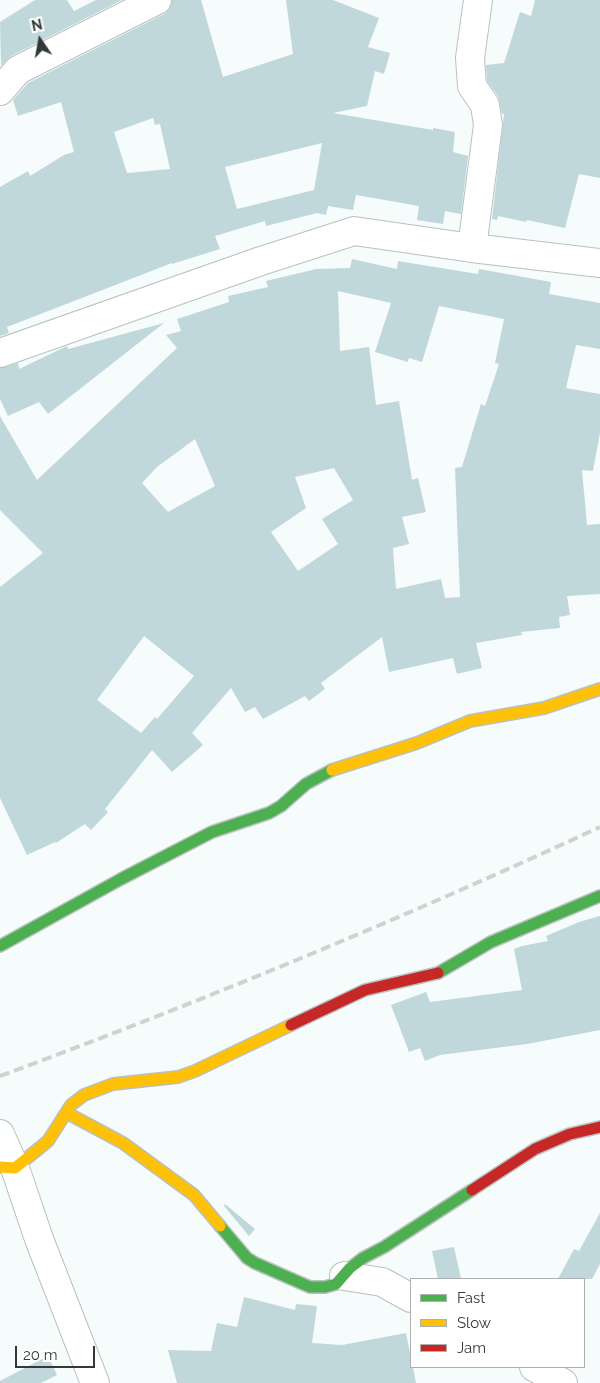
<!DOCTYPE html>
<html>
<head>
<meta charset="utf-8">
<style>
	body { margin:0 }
	#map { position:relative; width:600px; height:1383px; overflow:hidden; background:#f5fcfb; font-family:Raleway,sans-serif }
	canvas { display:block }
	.legend { position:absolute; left:410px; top:1278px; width:175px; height:90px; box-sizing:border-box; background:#fff; border:1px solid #adb0b0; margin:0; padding:6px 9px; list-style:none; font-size:15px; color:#323a39 }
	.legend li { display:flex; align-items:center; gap:10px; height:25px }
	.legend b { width:25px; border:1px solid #adb0b0 }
	.north { position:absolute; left:15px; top:15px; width:50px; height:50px; -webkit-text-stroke:4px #fff; paint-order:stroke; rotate:348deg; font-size:14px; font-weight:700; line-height:20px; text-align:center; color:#323a39 }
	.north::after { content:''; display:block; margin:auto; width:18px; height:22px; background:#323a39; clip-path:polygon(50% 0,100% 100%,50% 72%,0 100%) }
	.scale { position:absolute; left:15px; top:1346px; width:80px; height:22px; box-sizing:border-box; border:2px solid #323a39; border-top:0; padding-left:6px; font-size:15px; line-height:18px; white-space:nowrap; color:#323a39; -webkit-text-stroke:4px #fff; paint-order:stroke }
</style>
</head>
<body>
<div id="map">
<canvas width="600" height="1383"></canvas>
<ul class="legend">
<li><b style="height:6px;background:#4caf50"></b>Fast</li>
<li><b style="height:6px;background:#ffc107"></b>Slow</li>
<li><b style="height:6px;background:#c62828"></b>Jam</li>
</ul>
<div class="north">N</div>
<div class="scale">20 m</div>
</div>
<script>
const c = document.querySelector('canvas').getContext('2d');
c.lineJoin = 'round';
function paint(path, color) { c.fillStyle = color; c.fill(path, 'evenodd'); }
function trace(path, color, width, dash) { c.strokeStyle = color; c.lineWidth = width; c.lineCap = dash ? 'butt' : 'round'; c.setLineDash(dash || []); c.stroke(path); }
paint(new Path2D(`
	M35 0H67L74 11 96 0H122L11 56 1 66 0 22Z
	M172 0H201L223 77 293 54 286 0H333L379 18 368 47 390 53 384 74 375 71 367 106 333 113 433 130V128L455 132 453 152 468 156 461 214 445 211 443 224 417 220 419 206 356 195 353 210 328 206 326 215 317 213 266 226 265 221 215 236 220 249 172 264V263L7 327 9 333 0 336V187L28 171 30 176 64 155 74 152 61 102 18 116 13 100 28 83 164 14 170 8ZM153 118 155 125 160 124 170 169 127 173 114 132ZM322 143 314 190 237 209 225 167Z
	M535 0H600V178L579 174 565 228 527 220 526 222 498 216 497 220 492 219 504 114H502L498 96 487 81 486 65 504 63 520 12 531 16Z
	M352 259 397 269 398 261 478 274 479 269 551 282 549 294 600 303V349L576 345 566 388 600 394V433L593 471 582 470 587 525 600 524V594L567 596 570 615 559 617 560 628 521 632 522 635 476 643 482 668 457 674 453 658 389 672 382 637 321 683 325 689 309 701 305 696 263 719 255 707 245 712 231 688 192 733 203 745 172 772 152 750 105 809 108 812 91 830 85 824 56 843 55 842 27 855 0 798V587L43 553 0 510V416L37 480 177 348 166 335 181 331 177 319 229 302 228 296 268 287 266 281 316 269 350 268ZM338 291 391 303 375 352 408 362 409 358 422 362 439 306 504 319 495 363 499 364 485 406 481 404 462 467 455 468 460 597 445 598 441 579 396 589 393 548 409 544 402 517 426 512 418 478 412 480 399 401 376 405 369 347 340 351ZM195 439 215 486 168 512 142 483 157 467ZM334 468 353 500 322 519 338 544 298 571 271 532 306 508 295 477ZM144 636 194 676 157 719 155 717 141 733 97 700Z
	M164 323 48 414 39 402 8 416 0 399V368L18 363 19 369 67 346 68 349Z
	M600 916V1030L527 1044 440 1055 425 1061 420 1048 409 1052 391 1005 426 992 430 1002 522 990 514 949 522 946 548 941 546 936 579 922Z
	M225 1204 255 1229 249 1236 224 1206Z
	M600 1213V1264L592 1279H558L574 1249 579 1251Z
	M454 1247 461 1279H438L432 1251Z
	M244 1297 295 1310 296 1304 317 1306 312 1343 342 1345 406 1333 411 1358V1367H413L416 1383H177L168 1350 211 1351 217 1323 237 1327Z
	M48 1356 57 1375 41 1383H0V1381Z`), '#c0d8db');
const street = new Path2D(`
	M0 91 18 70 157 0
	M472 248 488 125 485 105 472 86 470 58 478 0
	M0 353 261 261 354 231 472 248 600 263
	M0 1134 15 1168 39 1239 95 1383
	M344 1276 382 1282 411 1298
	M534 1367 563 1383`);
const fast = new Path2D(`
	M0 946 121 879 212 832 269 813 281 806 306 784 332 770
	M438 973 491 942 600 896
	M220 1226 247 1258 255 1263 310 1287H325L336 1284 350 1268 363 1258 384 1247 472 1190`);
const slow = new Path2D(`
	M332 770 417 743 470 721 544 708 600 689
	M67 1113 123 1143 194 1195 220 1226
	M0 1167 15 1168 48 1141 71 1105 84 1095 113 1084 178 1077 195 1071 291 1025`);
const jam = new Path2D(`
	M291 1025 365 990 438 973
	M472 1190 535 1149 570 1134 600 1127`);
trace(street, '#b9c1bf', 30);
trace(fast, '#b9c1bf', 14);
trace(slow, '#b9c1bf', 14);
trace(jam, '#b9c1bf', 14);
trace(street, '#fefffe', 28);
trace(fast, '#4caf50', 11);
trace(slow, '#ffc107', 11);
trace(jam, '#c62828', 11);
trace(new Path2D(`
	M0 1076C203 1001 404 918 600 827`), '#cfd2d1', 4, [10, 5]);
</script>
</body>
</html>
